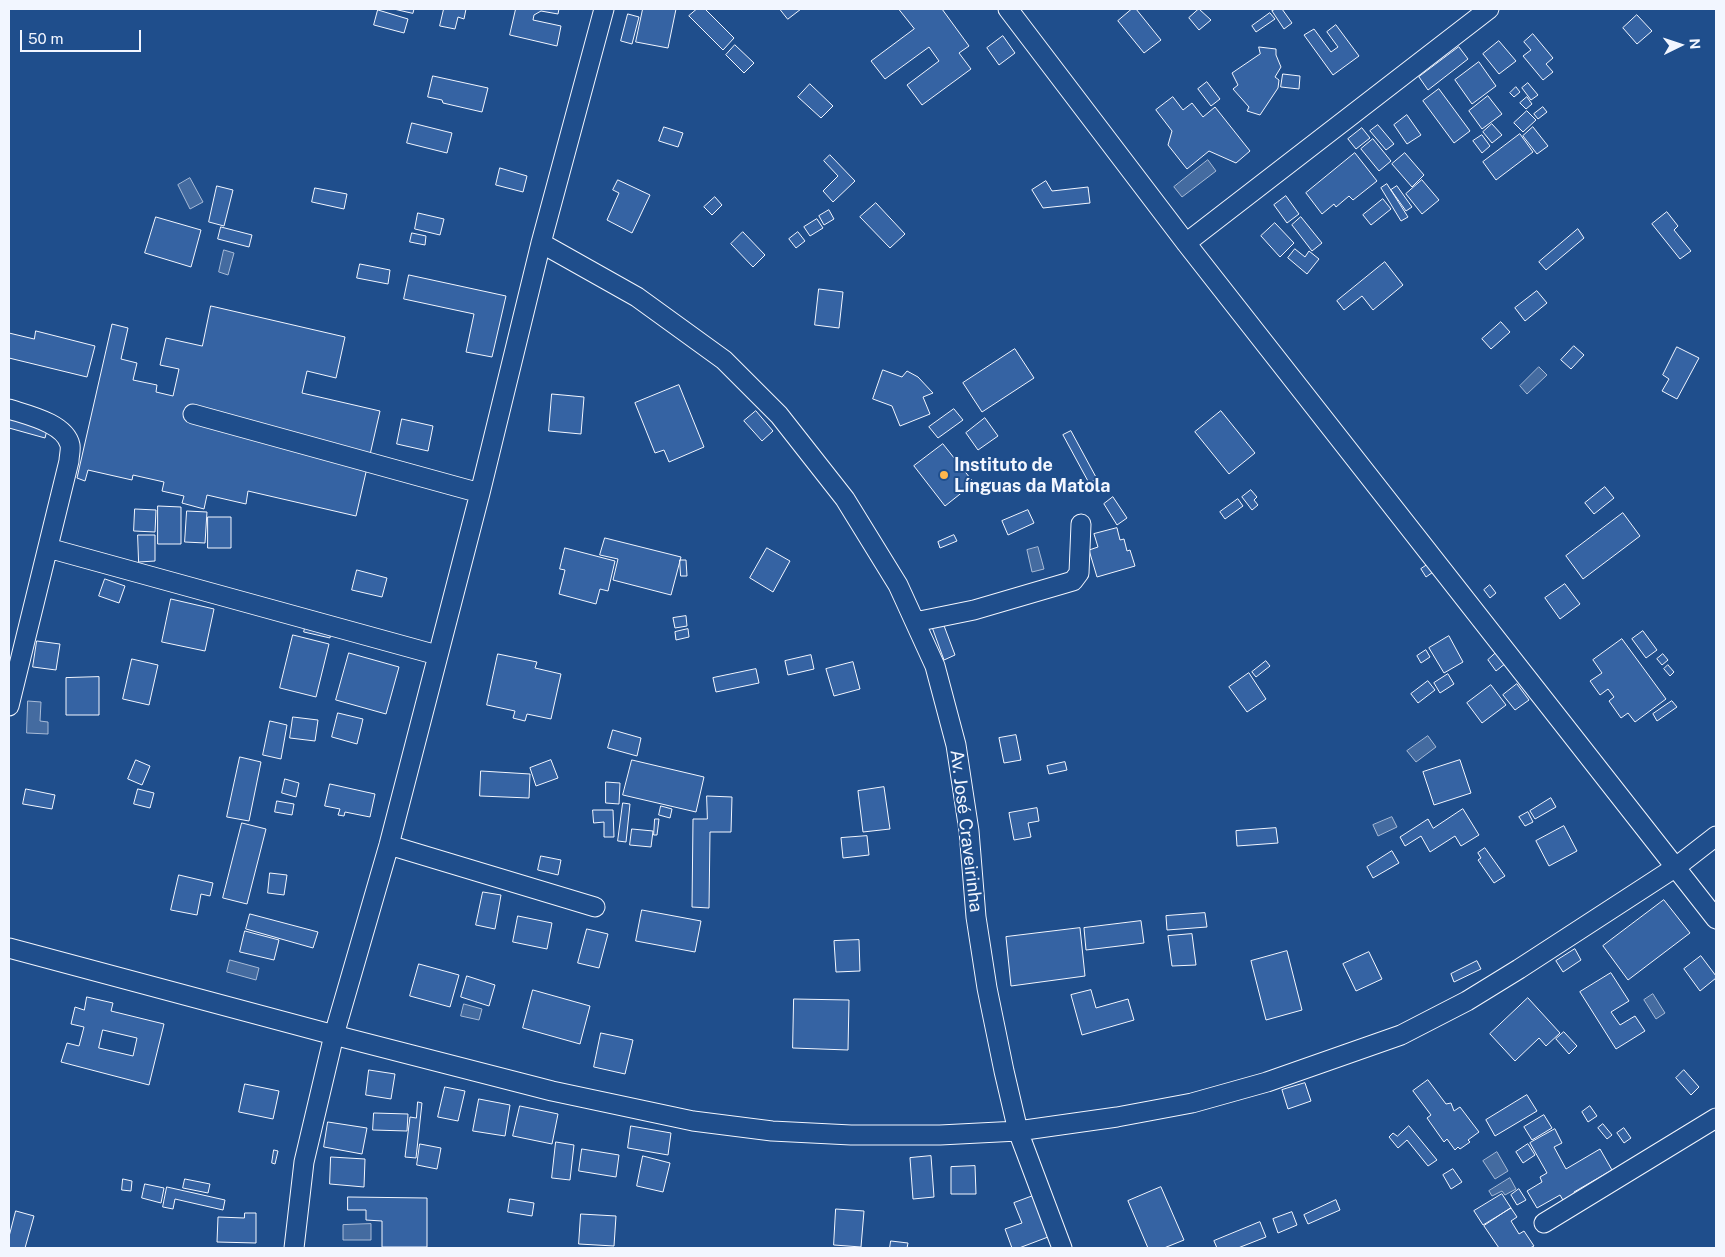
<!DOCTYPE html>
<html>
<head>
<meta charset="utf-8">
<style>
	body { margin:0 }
	#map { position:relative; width:1725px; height:1257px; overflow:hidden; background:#1f4e8c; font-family:"Public Sans",sans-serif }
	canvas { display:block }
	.frame { position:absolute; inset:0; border:10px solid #f2f6ff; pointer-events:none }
	.north { position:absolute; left:1655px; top:20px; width:50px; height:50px; -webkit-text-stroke:4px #1f4e8c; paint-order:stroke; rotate:86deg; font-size:14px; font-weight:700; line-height:20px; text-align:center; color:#f2f6ff }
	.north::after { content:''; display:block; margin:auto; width:18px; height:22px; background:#f2f6ff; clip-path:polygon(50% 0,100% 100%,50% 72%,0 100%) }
	.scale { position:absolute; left:20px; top:30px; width:121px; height:22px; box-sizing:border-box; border:2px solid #f2f6ff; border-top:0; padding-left:6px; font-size:15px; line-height:18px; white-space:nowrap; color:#f2f6ff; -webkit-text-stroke:4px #1f4e8c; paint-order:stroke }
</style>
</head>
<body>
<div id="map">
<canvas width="1725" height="1257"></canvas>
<div class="frame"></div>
<div class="north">N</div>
<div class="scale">50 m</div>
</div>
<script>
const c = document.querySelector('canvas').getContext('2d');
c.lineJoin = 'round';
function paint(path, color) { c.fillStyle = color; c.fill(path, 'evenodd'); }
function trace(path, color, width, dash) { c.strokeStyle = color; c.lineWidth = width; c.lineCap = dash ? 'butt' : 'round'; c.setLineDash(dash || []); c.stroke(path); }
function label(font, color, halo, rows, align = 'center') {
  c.font = font + ' "Public Sans",sans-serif'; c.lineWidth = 4; c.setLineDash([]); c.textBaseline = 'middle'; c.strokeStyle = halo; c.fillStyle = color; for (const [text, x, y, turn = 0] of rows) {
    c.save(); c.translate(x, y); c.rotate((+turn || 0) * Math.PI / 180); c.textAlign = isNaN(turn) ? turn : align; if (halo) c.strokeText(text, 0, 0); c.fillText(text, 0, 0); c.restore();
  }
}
const water = new Path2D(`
	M1208 160 1216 171 1182 197 1174 187Z
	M190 178 203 202 190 209 178 185Z
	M224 250 234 253 228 275 219 272Z
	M1539 367 1547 375 1527 394 1520 386Z
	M1038 547 1044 569 1032 572 1027 550Z
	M28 701 41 702 40 721 48 722V734L27 733Z
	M1428 736 1436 747 1416 762 1407 751Z
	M1392 817 1397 827 1378 836 1373 825Z
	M230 960 259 968 256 980 227 972Z
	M1653 994 1665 1013 1656 1019 1644 1000Z
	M464 1004 482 1009 479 1020 461 1016Z
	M1497 1152 1508 1171 1495 1179 1483 1161Z
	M1510 1178 1516 1189 1505 1195 1502 1191 1492 1196 1489 1191Z
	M371 1224V1240H343V1225Z`);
paint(water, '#446ba0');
trace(water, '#a8bbd7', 1);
const building = new Path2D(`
	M394 9H414L413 13Z
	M444 9H466L464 19 458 17 455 29 440 26Z
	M516 9H559L558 14 541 11 534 15 533 20 561 26 557 46 510 35Z
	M643 9H676L668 48 636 42Z
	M697 9H705L734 38 723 50 689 16Z
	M780 9H801L788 19Z
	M899 9H942L969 46 959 53 971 69 922 105 907 85 939 61 929 47 885 79 871 61 914 29Z
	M1132 9H1136L1161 40 1144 53 1118 21Z
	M1199 9 1211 20 1199 30 1189 18Z
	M1276 9H1282L1292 23 1284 29 1272 11Z
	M378 10 408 19 404 33 374 25Z
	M1270 13 1275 19 1256 32 1252 26Z
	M628 14 639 17 632 44 621 41Z
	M1637 15 1652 31 1637 44 1623 28Z
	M1336 25 1359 56 1333 75 1304 35 1314 29 1331 52 1338 47 1327 32Z
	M1533 34 1553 58 1546 64 1553 72 1543 80 1523 56 1531 50 1524 42Z
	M1003 36 1015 53 999 65 987 48Z
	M1499 41 1516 61 1499 74 1483 54Z
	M735 45 754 63 744 73 726 55Z
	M1259 47 1276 49V55L1281 67 1275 77 1279 80 1278 88 1260 115 1247 111 1249 107 1233 89 1238 85 1232 73 1260 54Z
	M1459 47 1468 59 1428 90 1419 77Z
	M1479 62 1496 86 1472 104 1455 80Z
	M1283 74 1300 76 1299 89 1281 87Z
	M433 76 488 88 482 112 443 103 442 100 428 97Z
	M1207 82 1220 99 1211 106 1198 89Z
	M1528 83 1538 95 1531 100 1522 88Z
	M810 84 833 106 821 118 798 97Z
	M1516 87 1520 92 1514 97 1510 93Z
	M1439 89 1470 131 1454 143 1423 101Z
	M1488 96 1502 114 1482 129 1469 111Z
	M1173 97 1183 110 1192 103 1203 117 1215 107 1250 151 1236 163 1209 151 1187 169 1168 145 1172 131 1156 110Z
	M1527 97 1532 104 1526 109 1520 103Z
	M1543 107 1547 112 1538 119 1534 114Z
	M1527 111 1536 120 1523 132 1514 123Z
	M1407 115 1421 135 1407 144 1394 125Z
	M412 123 452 133 447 153 407 143Z
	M1492 124 1502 135 1492 143 1483 132Z
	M1378 125 1394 144 1386 150 1370 131Z
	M664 127 683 133 678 147 659 141Z
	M1533 127 1548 146 1537 154 1523 136Z
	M1362 128 1370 138 1356 149 1348 139Z
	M1520 134 1533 152 1496 180 1483 162Z
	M1482 135 1490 146 1482 153 1473 141Z
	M1373 139 1391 161 1379 171 1361 149Z
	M1355 153 1377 181 1353 200 1349 196 1336 207 1334 204 1322 214 1306 193Z
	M1405 153 1424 175 1412 187 1392 164Z
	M830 155 855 181 833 202 823 191 838 176 824 161Z
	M500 168 527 176 523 192 496 185Z
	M618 180 650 195 632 233 607 220 619 193 613 190Z
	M1422 180 1439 200 1422 214 1406 194Z
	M1046 181 1052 191 1088 187 1090 203 1043 208 1032 190Z
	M1387 184 1408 217 1401 221 1381 188Z
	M217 186 233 190 224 226 209 222Z
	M1397 186 1412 207 1406 211 1391 190Z
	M315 188 347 194 344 209 312 202Z
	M1286 196 1299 214 1287 223 1274 205Z
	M715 197 722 205 712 215 704 207Z
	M1383 199 1391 209 1371 225 1363 215Z
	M876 203 905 234 890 248 860 217Z
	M829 210 834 219 824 225 819 216Z
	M1667 212 1678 226 1674 230 1691 251 1680 259 1652 224Z
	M418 213 444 219 440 235 415 229Z
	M156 217 201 230 191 267 145 253Z
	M1301 217 1322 243 1312 251 1292 225Z
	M817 219 823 228 810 236 804 227Z
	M1275 223 1294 243 1280 257 1261 236Z
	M221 227 252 235 249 247 218 239Z
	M1578 229 1584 238 1546 270 1539 262Z
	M743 232 765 255 753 267 731 244Z
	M798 232 805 241 796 248 789 239Z
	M412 233 426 236 425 245 410 242Z
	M1295 249 1305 257 1309 251 1319 259 1307 274 1288 258Z
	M1385 262 1403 285 1373 310 1362 296 1344 310 1337 301Z
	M360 264 390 270 388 284 357 278Z
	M409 275 506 296 492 357 466 352 474 314 404 299Z
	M819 289 843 292 839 328 815 325Z
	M1537 291 1547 303 1525 321 1515 308Z
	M211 306 345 337 336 378 307 371 302 393 380 411 356 516 248 491 246 504 207 495 204 509 182 503 184 496 162 491 164 482 133 475 132 480 88 470 85 481 77 478 112 324 128 328 121 359 137 363 133 380 157 385 156 392 173 396 179 369 160 365 166 338 202 346Z
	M1501 322 1510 332 1491 349 1482 339Z
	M36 331 95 346 87 377 9 358V333L34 339Z
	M1574 346 1584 355 1571 369 1561 360Z
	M1677 347 1699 358 1677 399 1662 391 1669 379 1663 375Z
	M1015 349 1034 378 982 412 963 383Z
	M883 370 902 377 907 371 918 377 933 393 923 397 930 414 900 426 892 406 873 399Z
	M679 385 704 447 669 462 664 450 655 453 635 403Z
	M552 394 584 397 581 434 549 431Z
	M954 409 963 420 938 438 929 427Z
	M756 411 773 431 762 441 744 421Z
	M1221 411 1255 453 1229 474 1195 432Z
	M9 416 48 426 45 438 9 428Z
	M985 418 998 436 978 450 966 433Z
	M402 419 433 426 428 451 397 444Z
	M1071 431 1097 479 1089 483 1063 435Z
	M943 444 974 483 945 506 914 466Z
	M1605 487 1614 498 1594 514 1585 503Z
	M1251 490 1257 497 1254 500 1258 505 1252 510 1242 497Z
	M1113 497 1127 518 1117 525 1104 504Z
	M1238 499 1243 506 1225 519 1220 512Z
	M158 506 181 507V544H158Z
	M135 509 156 510 155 532 134 531Z
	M1028 510 1034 523 1008 535 1002 521Z
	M187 511 207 512 205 543 185 542Z
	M1623 513 1640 536 1583 579 1566 556Z
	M208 517H231V548H208Z
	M1117 528 1120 540 1124 539 1127 551 1130 550 1135 566 1097 577 1089 550 1098 547 1094 534Z
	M138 535H155V561L139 562Z
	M954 535 957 541 940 548 938 542Z
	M605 538 681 557 671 595 613 580 618 559 600 555Z
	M565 548 615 561 608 591 600 589 596 604 559 594 565 570 560 569Z
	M767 548 790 561 773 592 750 578Z
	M680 560H686L687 576H681Z
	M1430 563 1436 570 1426 577 1421 569Z
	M357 570 387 578 382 597 352 590Z
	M105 579 125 586 119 603 99 596Z
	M1565 584 1580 604 1560 619 1545 598Z
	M1490 585 1496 593 1490 598 1484 590Z
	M171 599 214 609 205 651 162 642Z
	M686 616 687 626 675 628 673 618Z
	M943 623 955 655 944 660 932 627Z
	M306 624 331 630 330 638 304 632Z
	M688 629 689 637 676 640 675 632Z
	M1643 631 1657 650 1646 658 1632 639Z
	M293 635 329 644 316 697 280 688Z
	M1449 636 1463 662 1444 673 1429 648Z
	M1622 639 1666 699 1635 722 1628 713 1621 718 1609 701 1614 697 1608 689 1600 695 1590 681 1602 673 1593 660Z
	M37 641 60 644 56 670 33 667Z
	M1426 650 1430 657 1421 663 1417 656Z
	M1497 652 1506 663 1496 671 1488 660Z
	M349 653 399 667 386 714 336 700Z
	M498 654 537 662 535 668 561 674 551 719 527 714 525 721 513 718 515 711 487 705Z
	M1663 654 1668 660 1662 665 1657 659Z
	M811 655 814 669 788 675 785 661Z
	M132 659 158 665 149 705 123 699Z
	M1266 661 1270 666 1256 677 1252 672Z
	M853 662 860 689 834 696 826 669Z
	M1668 665 1674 672 1670 676 1664 669Z
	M756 669 759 683 716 692 713 678Z
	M1249 673 1266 699 1247 712 1229 687Z
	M1448 674 1454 684 1440 693 1434 683Z
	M99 677V715H66V678Z
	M1428 681 1435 690 1418 703 1411 694Z
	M1517 684 1529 700 1515 710 1503 695Z
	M1491 685 1506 705 1482 723 1467 703Z
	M1672 701 1677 707 1657 721 1653 714Z
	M338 713 363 719 357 744 332 737Z
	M293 717 318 720 315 741 290 738Z
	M270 721 287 725 281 759 263 755Z
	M613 730 641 738 637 756 608 748Z
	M1016 735 1021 760 1004 763 999 738Z
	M240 757 261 762 249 821 227 817Z
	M136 760 150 766 142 785 128 779Z
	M551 760 558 778 536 786 530 768Z
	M632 760 704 777 696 812 623 795Z
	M1460 760 1471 793 1434 805 1423 772Z
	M1065 762 1067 770 1049 774 1047 766Z
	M481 771 530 774 529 798 480 796Z
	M285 779 299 783 296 797 282 793Z
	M606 782 620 783 619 804 606 803Z
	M330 784 375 794 370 817 345 812 344 816 338 815 340 809 325 806Z
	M884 787 890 829 863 832 858 791Z
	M26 789 55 795 52 809 23 804Z
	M138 789 154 793 150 808 134 804Z
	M707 796 732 797 731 832H710L709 908 692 907 693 819H707Z
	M1551 798 1556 807 1535 819 1530 811Z
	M277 801 294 804 292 815 275 812Z
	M623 803 630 804 626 842 618 841Z
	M661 806 672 809 670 818 659 815Z
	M1037 808 1039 821 1028 823 1031 837 1014 840 1009 813Z
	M1463 809 1479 835 1461 846 1455 836 1430 852 1421 836 1405 846 1400 837 1428 819 1433 828Z
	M593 810H613L614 837H604V822L594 823Z
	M1528 812 1533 822 1525 826 1519 817Z
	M655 819H659L657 835H654Z
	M242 823 266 829 247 904 223 898Z
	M1564 826 1577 851 1549 866 1536 841Z
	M1276 828 1278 843 1237 846 1236 831Z
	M632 829 653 831 651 847 630 845Z
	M867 836 869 855 843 858 841 838Z
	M1485 848 1505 876 1494 883 1478 860 1481 858 1478 853Z
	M1392 851 1399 863 1373 878 1367 867Z
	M541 856 561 860 558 875 538 870Z
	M270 873 287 875 284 895 268 893Z
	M179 875 213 883 210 896 201 894 197 915 171 910Z
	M483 892 501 895 495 929 476 925Z
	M1664 900 1690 933 1628 980 1603 946Z
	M642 910 701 921 695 952 636 941Z
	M1205 913 1207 927 1167 930 1166 916Z
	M250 914 318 932 313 948 246 929Z
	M518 916 552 923 547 949 513 942Z
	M1141 921 1144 943 1086 950 1084 928Z
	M1080 928 1085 976 1011 986 1006 937Z
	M587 929 608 934 599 968 578 963Z
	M245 931 279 940 274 960 240 952Z
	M1192 934 1196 965 1172 966 1168 936Z
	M859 940 860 971 836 972 834 941Z
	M1575 949 1581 960 1563 972 1556 961Z
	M1287 951 1302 1010 1266 1020 1251 961Z
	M1369 952 1382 979 1356 991 1343 964Z
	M1701 956 1716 976V978L1700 991 1684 969Z
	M1477 961 1481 969 1454 982 1451 974Z
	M419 964 459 975 450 1007 410 996Z
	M1611 973 1629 1001 1611 1012 1620 1025 1635 1016 1645 1031 1616 1049 1580 992Z
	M467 976 495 985 489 1006 461 997Z
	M533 990 590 1006 580 1044 523 1028Z
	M1091 990 1096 1008 1128 999 1134 1020 1082 1035 1071 995Z
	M87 997 113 1003 111 1011 164 1024 149 1085 61 1062 67 1043 79 1046 84 1027 71 1024 75 1007 84 1010ZM103 1030 137 1038 133 1056 99 1048Z
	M1528 998 1560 1033 1546 1046 1539 1038 1515 1061 1490 1034Z
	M794 999 849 1000 848 1050 793 1048Z
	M1564 1032 1577 1046 1569 1054 1556 1039Z
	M601 1033 633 1040 625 1074 594 1067Z
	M369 1070 395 1074 391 1099 366 1095Z
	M1684 1070 1699 1087 1691 1095 1676 1078Z
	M1428 1080 1446 1104 1451 1103 1454 1111 1460 1107 1479 1132 1468 1140 1470 1142 1460 1149 1458 1147 1455 1150 1447 1139 1444 1142 1427 1118 1431 1115 1413 1091Z
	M1305 1083 1311 1101 1288 1109 1282 1090Z
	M245 1084 279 1091 273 1119 239 1112Z
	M445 1087 465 1091 458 1121 438 1117Z
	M1527 1095 1537 1111 1495 1136 1486 1120Z
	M479 1099 510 1105 505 1136 473 1131Z
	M418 1102 422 1103 416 1158 405 1157 410 1117 416 1118Z
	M520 1106 558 1114 552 1144 513 1136Z
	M1590 1106 1597 1116 1588 1122 1582 1112Z
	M374 1113 408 1114 407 1131 373 1130Z
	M1544 1115 1552 1128 1532 1140 1524 1127Z
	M328 1122 367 1128 362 1154 324 1147Z
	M1603 1124 1612 1135 1607 1139 1598 1128Z
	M631 1126 671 1133 668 1155 628 1148Z
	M1409 1126 1437 1160 1428 1166 1407 1140 1398 1148 1389 1137 1393 1133 1397 1136Z
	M1624 1128 1631 1138 1624 1143 1617 1133Z
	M1555 1129 1562 1143 1554 1147 1566 1169 1600 1149 1612 1170 1574 1192 1579 1201 1567 1207 1560 1195 1537 1208 1527 1191 1542 1182 1540 1177 1547 1173 1530 1143Z
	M556 1142 574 1145 570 1180 552 1178Z
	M420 1144 441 1148 437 1169 417 1165Z
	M1528 1144 1535 1155 1523 1163 1516 1152Z
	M582 1149 619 1155 616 1177 579 1171Z
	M274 1150 278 1151 275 1164 272 1163Z
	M643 1156 670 1163 663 1192 637 1186Z
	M931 1156 934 1197 913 1199 910 1158Z
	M331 1157 365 1159 364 1187 330 1184Z
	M975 1166 976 1194H951V1167Z
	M1453 1169 1462 1182 1451 1189 1443 1175Z
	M123 1179 132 1181 131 1191 122 1190Z
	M185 1179 210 1184 208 1193 183 1188Z
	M145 1184 164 1188 161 1203 142 1198Z
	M167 1187 225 1200 223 1210 175 1199 173 1209 163 1207Z
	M1161 1187 1184 1240 1164 1248H1148L1128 1201Z
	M1519 1189 1526 1200 1517 1205 1511 1195Z
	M1502 1194 1511 1208 1483 1225 1474 1211Z
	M1033 1196 1048 1237 1019 1248H1012L1005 1229 1022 1223 1014 1203Z
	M348 1197 427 1198V1247H382V1221L366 1220V1210H348Z
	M510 1199 534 1203 532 1216 508 1212Z
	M1336 1200 1340 1210 1308 1224 1304 1215Z
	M1511 1208 1517 1217 1511 1221 1519 1234 1524 1231 1534 1246 1530 1248H1499L1484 1226Z
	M836 1209 864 1211 861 1247 834 1245Z
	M16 1211 34 1216 25 1248H9V1237Z
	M1292 1212 1297 1225 1278 1233 1273 1219Z
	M245 1213H256V1243L217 1242 218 1217 244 1218Z
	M581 1214 616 1216 614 1246 579 1244Z
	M1260 1222 1266 1237 1238 1248H1217L1214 1241Z
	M891 1241 908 1243 907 1248H890Z`);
paint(building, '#3563a3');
trace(building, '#f2f6ff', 1);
const minor = new Path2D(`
	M1008 9 1186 243 1716 919
	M541 243 637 297 724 360 779 415 845 499 898 585 935 666 956 745 969 831 976 917 987 988 1004 1071 1018 1131 1062 1248
	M1186 243 1489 9
	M9 409C27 415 65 423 70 445 71 450 69 456 69 461L9 706
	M193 414 480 493
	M48 548 437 655
	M915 622 974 610 1073 581 1079 573 1081 524
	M389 845 595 907
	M9 948 334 1035 552 1091 693 1121 772 1131 851 1135H940L1018 1131 1117 1117 1192 1103 1267 1082 1401 1035 1467 1001 1519 969 1676 867 1716 836
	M1544 1223 1716 1118
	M294 1248 304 1162 334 1035 389 845 480 493 541 243 604 9`);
trace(minor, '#f2f6ff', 21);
trace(minor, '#1f4e8c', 19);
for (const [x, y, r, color] of [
	[944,475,5,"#ffb74d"]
]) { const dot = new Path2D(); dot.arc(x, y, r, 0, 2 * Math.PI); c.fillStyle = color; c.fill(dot); trace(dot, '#1f4e8c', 2); }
label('bold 18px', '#f2f6ff', '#1f4e8c', [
	["Instituto de",954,465],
	["Línguas da Matola",954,486]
], 'left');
label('18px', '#f2f6ff', '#1f4e8c', [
	["Av. José Craveirinha",966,831,83]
]);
</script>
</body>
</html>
